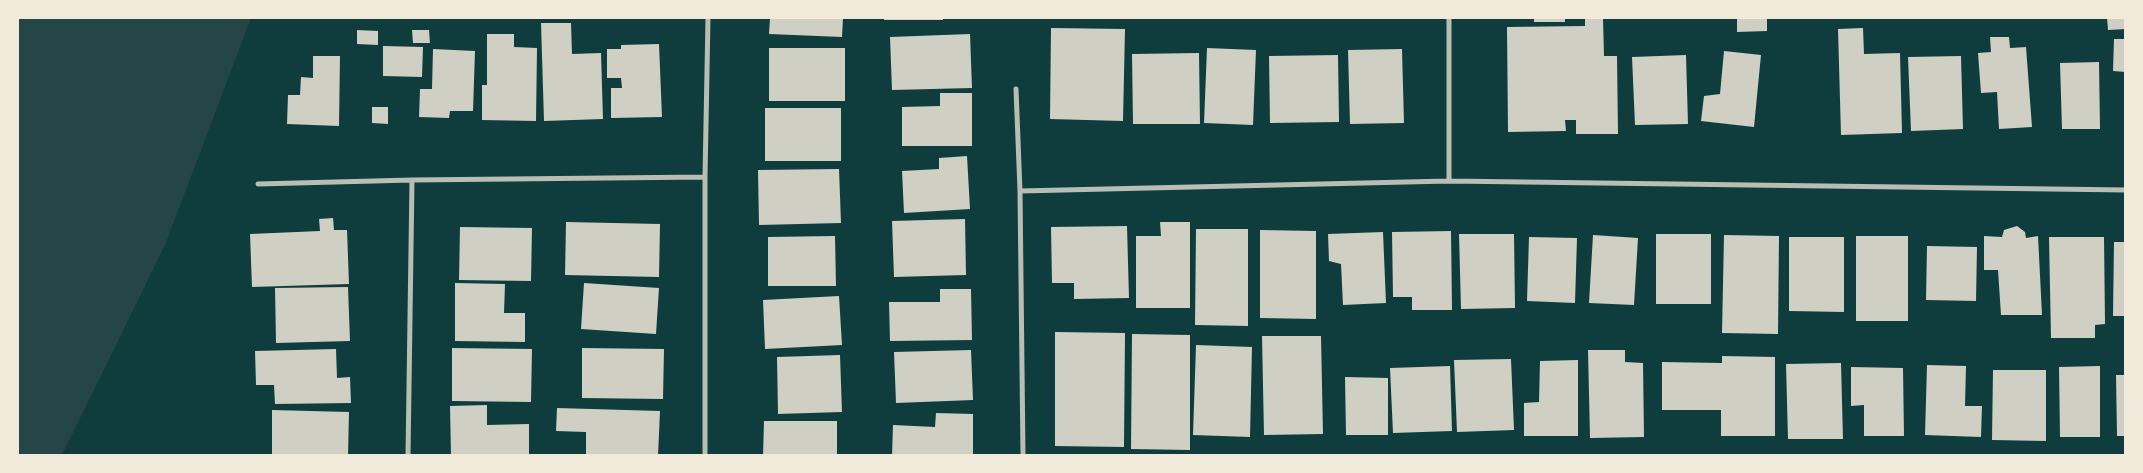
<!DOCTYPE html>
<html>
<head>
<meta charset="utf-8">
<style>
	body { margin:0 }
	#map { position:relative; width:2143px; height:473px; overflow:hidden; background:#0f3d3e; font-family:"IBM Plex Sans",sans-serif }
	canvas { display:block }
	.frame { position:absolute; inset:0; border:19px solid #f1e9da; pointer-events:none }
</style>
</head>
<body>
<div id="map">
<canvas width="2143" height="473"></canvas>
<div class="frame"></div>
</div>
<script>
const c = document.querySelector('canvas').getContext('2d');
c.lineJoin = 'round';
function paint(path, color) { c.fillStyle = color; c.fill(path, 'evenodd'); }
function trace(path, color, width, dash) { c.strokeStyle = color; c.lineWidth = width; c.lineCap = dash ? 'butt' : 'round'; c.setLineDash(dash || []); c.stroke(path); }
paint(new Path2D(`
	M18 18H251L165 245 62 455H18Z`), '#244646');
paint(new Path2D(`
	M770 18H843L842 37 769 34Z
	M884 18H943V20H884Z
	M1534 18H1565V22H1534Z
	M1585 18H1603L1604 56H1617L1618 134H1576V120H1565L1566 131 1508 132 1507 27 1585 26Z
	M1737 18H1767V31L1737 32Z
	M2107 18H2125L2126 29 2108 30Z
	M541 23H571L572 54 601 53 603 119 544 121Z
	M1051 28 1125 29 1123 121 1050 119Z
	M1863 28 1864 54 1900 53 1902 133 1841 135 1838 29Z
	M357 30 378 31V45L357 44Z
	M412 30H429L430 43H413Z
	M487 34H514V47L537 48 536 121 482 120V85H487Z
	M970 34 972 88 892 90 890 37Z
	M1990 37H2009L2010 48 2026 47 2032 127 1999 129 1997 92 1981 93 1978 53 1991 52Z
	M2114 39H2126V72L2113 71Z
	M659 44 662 117 611 118V88H622L621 78H607V49H621V45Z
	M383 46 423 47 422 77 383 76Z
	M769 48H845V101H769Z
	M1207 48 1256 50 1253 125 1204 123Z
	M433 49 475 51 473 111H450L449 118 419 117 420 89H432Z
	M1402 49 1404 123 1350 124 1348 50Z
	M1724 51 1761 55 1754 127 1701 121 1704 96 1720 94Z
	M1199 53 1200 124H1133L1132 54Z
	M1338 55 1339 122 1270 123 1269 56Z
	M1686 55 1688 124 1635 125 1632 57Z
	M313 56H340L339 126 287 124 288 95H300L301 77 313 78Z
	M1961 56 1963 129 1911 131 1908 57Z
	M2099 62 2100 129H2062L2060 63Z
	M940 93H972V146H902V107L940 106Z
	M372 107H388V124L372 123Z
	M765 108H841V161H765Z
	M967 156 970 209 904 213 902 171 939 169V158Z
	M839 169 841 223 759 225 758 170Z
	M333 218 334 230H347L349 284 252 287 250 234 320 231 319 219Z
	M965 219 966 275 894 277 892 221Z
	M566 222 660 224 659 277 565 275Z
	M1160 222H1190V308H1136V236H1161Z
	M1127 226 1129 298 1074 299V283H1052L1051 227Z
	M2017 226 2025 232 2026 238 2038 236 2042 315H2001L1998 270H1984V236L2002 237 2004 230Z
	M460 227 532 228 531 281 459 280Z
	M1196 229H1248V326L1195 325Z
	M1260 230 1316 231V319L1260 318Z
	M1451 231 1452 310H1412V297H1393L1392 232Z
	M1383 232 1386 303 1343 305 1341 264 1329 261 1328 234Z
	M1459 234H1514L1515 308 1461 309Z
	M1656 234H1711V304H1656Z
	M1593 235 1638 238 1634 305 1589 303Z
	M1724 235 1779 236 1778 334 1722 333Z
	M835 236 836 286H768V237Z
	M1856 236H1908V321H1856Z
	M1529 237 1577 238 1575 303 1527 301Z
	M1789 237H1844V312L1789 311Z
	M2049 237H2104L2105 324 2095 325V338H2051Z
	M2114 242H2126V316H2113Z
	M1927 246 1977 247 1976 301 1926 300Z
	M455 283 505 284 504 313H525V342L455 341Z
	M584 283 659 288 656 334 581 329Z
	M348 287 350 341 276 343 275 288Z
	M940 289H971L972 340 890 341 889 302H940Z
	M839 296 842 345 765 349 763 300Z
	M1055 332 1125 333 1124 447 1055 446Z
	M1132 334 1190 335V450L1131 449Z
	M1262 336H1321L1323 434 1264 435Z
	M1196 345 1252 347 1250 437 1193 435Z
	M452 348 532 349 531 402 452 401Z
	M582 348 664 349 663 399 582 398Z
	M336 349 337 378 350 377 351 403 275 404 274 385H256L255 351Z
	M971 350 973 400 896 403 894 352Z
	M1588 350H1625V362L1643 363 1644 437 1590 438Z
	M840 355 842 412 778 414 777 357Z
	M1722 356 1775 357V436H1721V410H1662V362L1722 363Z
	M1511 359 1514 430 1457 432 1454 360Z
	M1578 360V436H1524V403L1539 402 1540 361Z
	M1841 363 1843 439H1788L1786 364Z
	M1927 365 1966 366 1965 406H1982L1981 437 1925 435Z
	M1450 366 1452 431 1393 433 1390 368Z
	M2100 366V437H2060L2059 367Z
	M1851 367 1903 368 1904 436H1864V405L1851 406Z
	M1993 370H2046V441L1992 440Z
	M2116 375H2126V436H2117Z
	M1345 377 1388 378V435H1346Z
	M487 405V425L529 424V456H451L450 406Z
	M557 408 660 411 658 456H586V432L556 431Z
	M272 410 349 412 348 456H272Z
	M936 413 973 414V456H892L893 425 935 427Z
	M764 421H837V456H763Z`), '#cfcfc3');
trace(new Path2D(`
	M1016 89 1020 191 1023 456
	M1449 181V18
	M258 184 412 180 705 177
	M1020 191 1449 181 2126 190
	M408 456 412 180
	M705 456V177L708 18`), '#b8beb3', 5);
</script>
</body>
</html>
